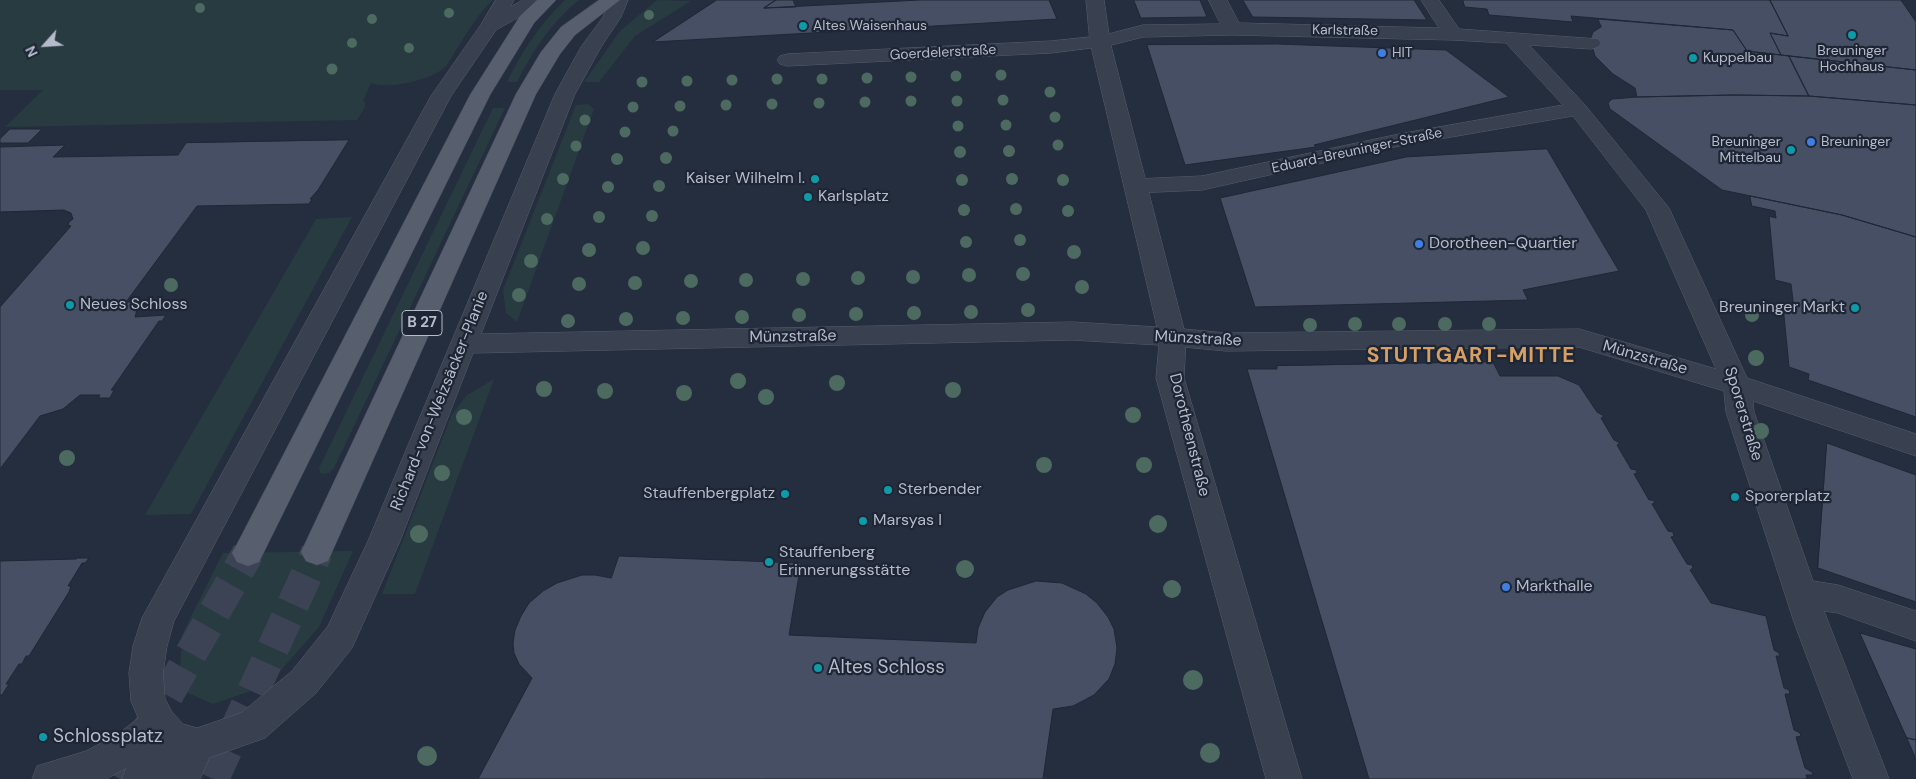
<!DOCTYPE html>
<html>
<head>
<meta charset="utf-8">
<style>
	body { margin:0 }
	#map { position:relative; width:1916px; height:779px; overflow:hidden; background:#252e3f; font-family:"DM Sans",sans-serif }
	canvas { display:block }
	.north { position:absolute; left:20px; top:20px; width:50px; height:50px; -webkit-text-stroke:4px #1e2534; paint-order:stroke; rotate:244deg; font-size:14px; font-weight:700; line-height:20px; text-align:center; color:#b5bbca }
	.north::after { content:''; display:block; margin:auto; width:18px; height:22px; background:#b5bbca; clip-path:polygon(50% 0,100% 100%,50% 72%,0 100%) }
</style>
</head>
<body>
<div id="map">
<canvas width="1916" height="779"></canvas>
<div class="north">N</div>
</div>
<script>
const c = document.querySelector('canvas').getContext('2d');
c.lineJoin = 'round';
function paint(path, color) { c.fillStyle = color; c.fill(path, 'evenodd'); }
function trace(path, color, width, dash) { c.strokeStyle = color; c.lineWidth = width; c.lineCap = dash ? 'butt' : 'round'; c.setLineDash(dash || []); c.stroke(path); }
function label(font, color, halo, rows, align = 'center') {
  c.font = font + ' "DM Sans",sans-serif'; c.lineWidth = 4.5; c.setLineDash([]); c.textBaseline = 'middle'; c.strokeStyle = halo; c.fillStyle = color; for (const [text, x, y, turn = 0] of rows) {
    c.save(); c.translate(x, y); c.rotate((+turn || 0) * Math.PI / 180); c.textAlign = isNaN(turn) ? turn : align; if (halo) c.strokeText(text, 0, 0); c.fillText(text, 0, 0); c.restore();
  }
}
paint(new Path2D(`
	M0 0H493C479 13 468 31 458 47 454 53 450 62 445 67 432 80 387 90 371 83L363 101 365 102V107L357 120 5 127 43 90H0Z
	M565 0H579C551 23 533 50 517 82H507C522 51 540 24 565 0Z
	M657 0 691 1 635 36 599 82H584L620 31Z
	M588 104 594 109 517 322 506 313 503 290 576 105Z
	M493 108H505L334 468 329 473 323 474 320 473 319 468Z
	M352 217 191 514 145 515 316 219Z
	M494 379 415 594H382L452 414 467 395Z
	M353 551 319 627 268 685 213 704 179 689 182 635 223 553Z`), '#273b40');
const building = new Path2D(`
	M717 0H776L764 8 920 0H1049L1057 19 653 42Z
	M776 0H793L796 7 764 8Z
	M1134 0H1200L1207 17 1141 18Z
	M1243 0H1414L1427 20 1253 17Z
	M1463 0H1770L1788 36 1770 33 1781 55 1747 51 1733 30 1571 16 1573 22 1489 15 1487 9 1465 7Z
	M1770 0H1901L1916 22V70L1781 55 1770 33 1788 36Z
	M1598 19 1733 30 1747 51 1789 56 1809 96 1734 95 1637 97 1635 88 1613 74 1595 56 1590 40 1593 32 1601 27Z
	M1277 44 1446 50 1509 97 1314 145 1316 147 1185 165 1147 45Z
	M1789 56 1916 70V105L1809 96Z
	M1734 95 1809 96 1916 105V237L1842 215 1722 190 1610 109 1608 103 1612 99 1637 97Z
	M10 129H42L28 143H0V139Z
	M349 140 318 190 310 199H312L309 204 197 206 126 302H134L138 306 135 317 166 315 162 321H159L112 389 111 390H114L110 398H98L100 395H80L63 409 40 416 0 469V307L71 226 68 225 69 222 73 219 71 213 64 210 0 212V147L65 145 53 157 178 155 186 143Z
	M1547 149 1619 271 1523 290 1528 300 1255 307 1220 198 1406 157Z
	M1750 196 1842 215 1916 237V417L1808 380 1809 374 1789 367 1783 306 1794 309 1791 284 1775 280 1769 216 1776 218 1775 211 1752 206Z
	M1493 362 1500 376H1558L1579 385 1597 412 1604 416 1601 418 1614 440 1620 443 1617 445 1631 469 1636 470 1637 473 1634 474 1649 500H1653L1655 503 1652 504 1668 531 1673 532 1674 536 1671 537 1687 564 1692 565 1693 568 1690 570 1711 603 1766 616 1774 650 1779 653 1780 656H1776L1784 688 1789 690 1790 694H1785L1794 730 1800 733 1801 736 1796 737 1805 768 1812 772 1813 775H1806L1807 779H1369L1247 369H1277V366Z
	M1827 443 1916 475V602L1818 568Z
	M619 556 801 563 789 635 976 643 978 628 985 612 997 597 1008 590 1036 581 1062 583 1086 594 1097 603 1108 617 1114 629 1117 648 1115 664 1109 679 1094 695 1073 706 1053 709 1043 779H478L532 678 519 664 514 653 513 643 515 630 521 616 529 603 543 591 557 583 582 575H595L611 578Z
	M77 558H89L85 563H82L68 586H71L69 592 29 656H26L22 664H19L6 684H9L2 695H0V561L76 559Z
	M1860 633 1916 649V740L1907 738Z
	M1907 738 1916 740V759Z`);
paint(building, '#464f63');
trace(building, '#202736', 1);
trace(new Path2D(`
	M120 779 248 553
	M213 779 317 552`), '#3b4354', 32, [32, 16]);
const service = new Path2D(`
	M1100 36 1107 38 1110 42 1107 46 1051 53 787 66 780 64 777 60 780 56 787 54 1051 41Z
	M159 707 172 712 176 726 182 724 210 733 215 745 200 779H122L126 768 106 779H32L37 766 86 751 118 734 146 712Z`);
const pedestrian = new Path2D(`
	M1209 0H1227L1239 23 1439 28 1421 0H1439L1459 29 1598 39 1601 43 1598 47 1591 49 1529 45 1585 105 1669 208 1747 378 1916 434V456L1753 401 1754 412 1813 581 1838 585 1916 611V641L1838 613 1824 611 1889 779H1853L1795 625 1726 412 1724 391 1579 347 1226 351 1173 346 1164 344 1160 337 1164 330 1173 328 1226 333 1579 329 1716 369 1646 210 1573 116 1399 146 1202 190 1135 193 1127 191 1124 186 1127 181 1135 179 1202 176 1399 134 1563 105 1506 43 1453 40 1232 35 1143 37 1100 48 1093 46 1090 42 1093 38 1143 25 1220 24Z`);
const minor = new Path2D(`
	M496 0H514L510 7 523 0H545L542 4 496 30 451 96 174 621 167 646 163 673 165 699 172 712 183 724 197 728 241 713 292 671 328 626 368 541 555 94 581 47 603 17 610 0H628L621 17 601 47 575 94 481 334 1072 322 1157 327 1090 42 1086 0H1104L1110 42 1186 337 1184 378 1302 779H1266L1156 378 1159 345 1072 340 473 353 400 541 352 648 316 693 265 738 197 762 160 751 146 736 131 701 129 673 133 646 142 618 431 96 480 26Z`);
const primary = new Path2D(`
	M537 0H556L534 23 490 95 259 562 248 566 237 562 232 553 237 544 470 95 520 16Z
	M599 0H620L575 35 560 54 536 94 328 561 317 565 306 561 301 552 516 94 541 52 561 27Z`);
trace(service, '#575e6d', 1);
trace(pedestrian, '#575e6d', 1);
trace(minor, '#575e6d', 1);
trace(primary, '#424958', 1);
paint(service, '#39404f');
paint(pedestrian, '#39404f');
paint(minor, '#39404f');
paint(primary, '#575f6f');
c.fillStyle = '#4c6a60';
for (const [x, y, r] of [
	[200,8,5],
	[449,13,5],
	[649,15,5],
	[372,19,5],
	[352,43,5],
	[409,48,5],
	[332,69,5.5],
	[1001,75,5.5],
	[956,76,5.5],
	[911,77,5.5],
	[867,78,5.5],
	[777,79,5.5],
	[822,79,5.5],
	[732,80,5.5],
	[687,81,5.5],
	[642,82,5.5],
	[1050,92,5.5],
	[1003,100,5.5],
	[911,101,5.5],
	[957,101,5.5],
	[865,102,5.5],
	[819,103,5.5],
	[772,104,5.5],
	[726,105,5.5],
	[680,106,5.5],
	[633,107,5.5],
	[1055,117,5.5],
	[585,120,5.5],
	[1006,125,5.5],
	[958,126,5.5],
	[673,131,5.5],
	[625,132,5.5],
	[1058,145,5.5],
	[576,146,5.5],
	[1009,151,6],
	[960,152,6],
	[666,158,6],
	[617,159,6],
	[563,179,6],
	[1012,179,6],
	[962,180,6],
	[1063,180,6],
	[659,186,6],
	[608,187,6],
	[1016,209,6],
	[964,210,6],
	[1068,211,6],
	[652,216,6],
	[599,217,6],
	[547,219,6],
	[1020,240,6],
	[966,242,6],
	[643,248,7],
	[589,250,7],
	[1074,252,7],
	[531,261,7],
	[1023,274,7],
	[969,275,7],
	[913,277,7],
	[858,278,7],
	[803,279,7],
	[746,280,7],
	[691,281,7],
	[635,283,7],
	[579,284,7],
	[171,285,7],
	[1082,287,7],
	[519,295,7],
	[1028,310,7],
	[971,312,7],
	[914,313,7],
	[856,314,7],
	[799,315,7],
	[1752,315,7],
	[742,317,7],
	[683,318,7],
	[626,319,7],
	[568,321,7],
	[1355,324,7],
	[1399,324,7],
	[1445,324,7],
	[1489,324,7],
	[1310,325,7],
	[1756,358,8],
	[738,381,8],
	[837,383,8],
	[544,389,8],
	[953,390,8],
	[605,391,8],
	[684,393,8],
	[766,397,8],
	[1133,415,8],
	[464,417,8],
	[1761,431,8],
	[67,458,8],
	[1044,465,8],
	[1144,465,8],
	[442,473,8],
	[1158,524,9],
	[419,534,9],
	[965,569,9],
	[1172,589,9],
	[1193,680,10],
	[1210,753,10],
	[427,756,10]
]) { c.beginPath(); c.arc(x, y, r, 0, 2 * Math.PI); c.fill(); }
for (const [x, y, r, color] of [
	[803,26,5,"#0f9aa8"],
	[1852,35,5,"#0f9aa8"],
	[1382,53,5,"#3f7fe0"],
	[1693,58,5,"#0f9aa8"],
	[1811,142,5,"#3f7fe0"],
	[1791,150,5,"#0f9aa8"],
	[815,179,5,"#0f9aa8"],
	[808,197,5,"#0f9aa8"],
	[1419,244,5,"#3f7fe0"],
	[70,305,5,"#0f9aa8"],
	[1855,308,5,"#0f9aa8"],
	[888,490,5,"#0f9aa8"],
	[785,494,5,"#0f9aa8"],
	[1735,497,5,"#0f9aa8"],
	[863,521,5,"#0f9aa8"],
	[769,562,5,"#0f9aa8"],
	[1506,587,5,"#3f7fe0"],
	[818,668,5,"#0f9aa8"],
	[43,737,5,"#0f9aa8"]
]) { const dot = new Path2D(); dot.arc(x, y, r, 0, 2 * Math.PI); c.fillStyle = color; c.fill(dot); trace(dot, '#1e2534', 2); }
label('14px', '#b5bbca', '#1e2534', [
	["Altes Waisenhaus",813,26],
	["Breuninger",1852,51,"center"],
	["Hochhaus",1852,67,"center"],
	["HIT",1392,53],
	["Kuppelbau",1703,58],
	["Breuninger",1781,142,"right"],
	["Mittelbau",1781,158,"right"],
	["Breuninger",1821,142]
], 'left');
label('14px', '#b5bbca', '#1e2534', [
	["Karlstraße",1345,31,1],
	["Goerdelerstraße",943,53,-3],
	["Eduard-Breuninger-Straße",1357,151,-12]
]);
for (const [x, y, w] of [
	[422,323,40]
]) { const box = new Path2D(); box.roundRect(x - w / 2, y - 12.5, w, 25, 4); c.fillStyle = '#1e2534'; c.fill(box); trace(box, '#b5bbca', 1); }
label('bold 15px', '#b5bbca', null, [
	["B 27",422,323]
]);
label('16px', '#b5bbca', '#1e2534', [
	["Kaiser Wilhelm I.",805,179,"right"],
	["Karlsplatz",818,197],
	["Dorotheen-Quartier",1429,244],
	["Neues Schloss",80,305],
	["Breuninger Markt",1845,308,"right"],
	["Sterbender",898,490],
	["Stauffenbergplatz",775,494,"right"],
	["Sporerplatz",1745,497],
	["Marsyas I",873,521],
	["Stauffenberg",779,553],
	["Erinnerungsstätte",779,571],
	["Markthalle",1516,587]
], 'left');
label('16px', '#b5bbca', '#1e2534', [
	["Münzstraße",793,337,-1],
	["Münzstraße",1198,339,3],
	["Münzstraße",1645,358,16],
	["Richard-von-Weizsäcker-Planie",440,401,-68],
	["Sporerstraße",1743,414,73],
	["Dorotheenstraße",1189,435,76]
]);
label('19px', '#b5bbca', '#1e2534', [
	["Altes Schloss",828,668],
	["Schlossplatz",53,737]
], 'left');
c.letterSpacing = '1px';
label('bold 21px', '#d6a064', '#1e2534', [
	["STUTTGART-MITTE",1471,356]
]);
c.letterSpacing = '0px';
</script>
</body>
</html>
